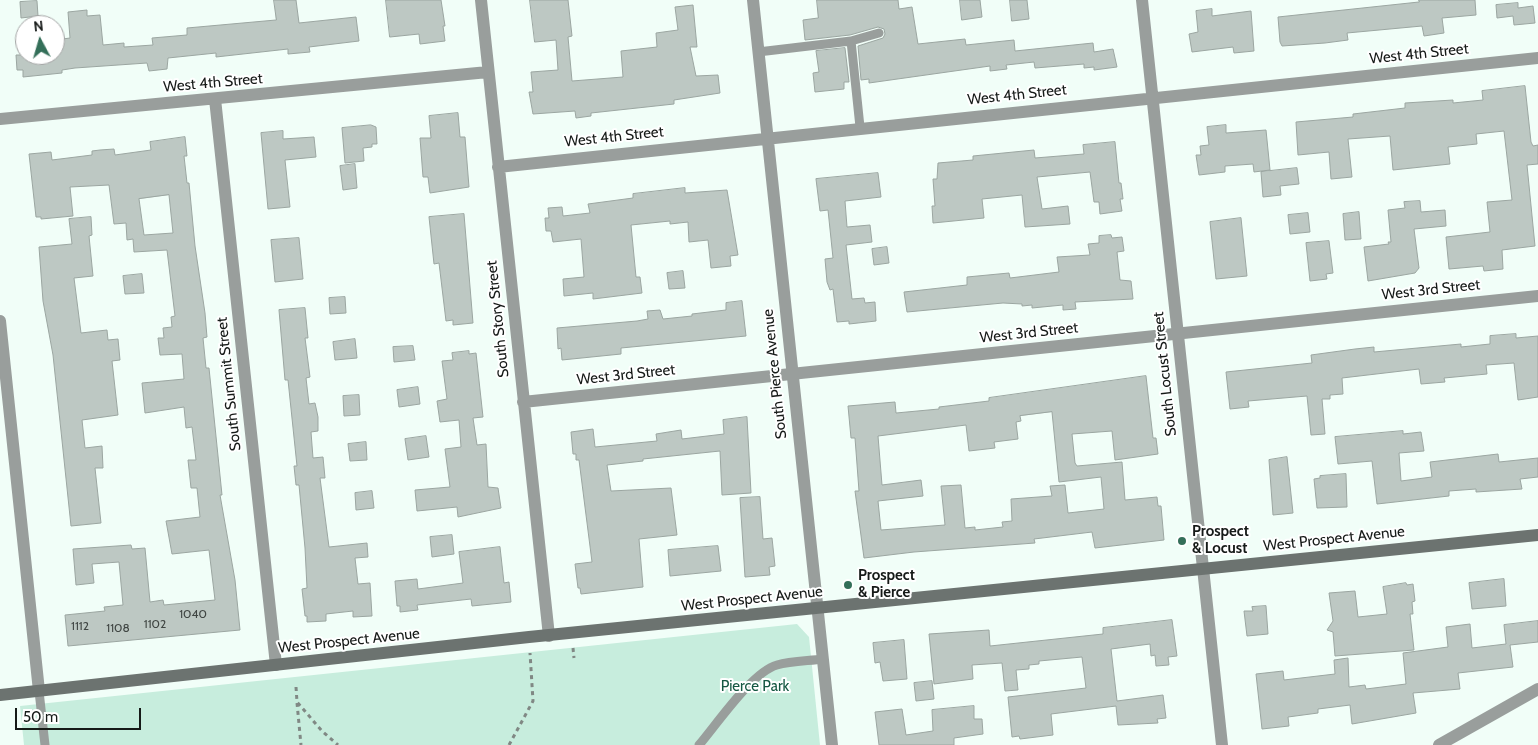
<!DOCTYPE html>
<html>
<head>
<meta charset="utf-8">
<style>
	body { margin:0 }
	#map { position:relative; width:1538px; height:745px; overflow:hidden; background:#f1fef8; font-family:Cabin,sans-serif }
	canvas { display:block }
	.north { position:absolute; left:15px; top:15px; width:50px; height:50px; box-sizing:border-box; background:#fff; border:1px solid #a2a3a3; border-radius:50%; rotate:354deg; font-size:14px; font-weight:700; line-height:20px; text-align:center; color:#161a18 }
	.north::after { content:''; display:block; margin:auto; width:18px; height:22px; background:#346f59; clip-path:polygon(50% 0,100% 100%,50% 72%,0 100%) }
	.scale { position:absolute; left:15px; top:708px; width:126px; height:22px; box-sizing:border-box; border:2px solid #161a18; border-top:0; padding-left:6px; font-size:15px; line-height:18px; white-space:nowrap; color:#161a18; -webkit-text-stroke:4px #fff; paint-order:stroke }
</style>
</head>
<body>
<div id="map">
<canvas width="1538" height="745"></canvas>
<div class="north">N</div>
<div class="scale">50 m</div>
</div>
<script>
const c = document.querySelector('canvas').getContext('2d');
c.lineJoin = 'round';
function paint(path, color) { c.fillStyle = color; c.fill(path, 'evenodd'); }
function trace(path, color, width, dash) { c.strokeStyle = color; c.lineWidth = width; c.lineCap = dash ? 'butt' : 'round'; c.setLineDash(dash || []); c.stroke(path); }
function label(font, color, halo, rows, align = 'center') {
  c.font = font + ' Cabin,sans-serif'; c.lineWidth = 4; c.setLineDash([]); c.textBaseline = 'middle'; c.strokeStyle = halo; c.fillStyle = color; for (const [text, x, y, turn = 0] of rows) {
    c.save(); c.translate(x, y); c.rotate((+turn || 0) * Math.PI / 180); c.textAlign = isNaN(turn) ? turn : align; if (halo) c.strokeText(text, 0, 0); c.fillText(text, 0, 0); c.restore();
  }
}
paint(new Path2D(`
	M797 624 809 637 820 745H24L20 706Z`), '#c7eddd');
const building = new Path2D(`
	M274 0H296L299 23 356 17 359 41 309 47 310 52 288 54V49L216 57V53L168 58 167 69 149 71 147 63 75 68 62 70V73L23 77V70H17L16 55H55V40L70 38 68 12 87 10V16L100 15 103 45 124 43V47L153 45 152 38 187 35V28L276 20Z
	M386 0H441L445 26H443L445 41 420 44 419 34 390 37Z
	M530 0H568L572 36 568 37 572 81 623 77 621 51 657 47 656 33 678 30 675 7 693 5 697 47H690L696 76 718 75 720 93 674 100V104L591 113V116L576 118 575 111 533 114 529 92H533L531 72 558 70 556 40 535 42Z
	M817 0H898L899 9 912 7 918 44 965 39 966 45 1014 40 1015 51 1093 43 1094 52 1113 49 1117 67 1094 70V67L1084 68V64L1035 68 1034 62 1006 65 1007 69 990 71V66L869 83V79L861 80 858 46 883 38 885 34 884 29 878 27 850 35 805 40 803 20 818 18Z
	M960 0H980L982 17 962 20Z
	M1010 0H1027L1029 19 1012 21Z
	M1419 0H1475L1476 15 1442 18 1444 33 1424 36 1422 26 1347 33 1348 40 1325 43 1282 46 1280 42 1278 17 1419 2Z
	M37 1 38 16 21 18 20 2Z
	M1518 3V8L1533 6 1535 23 1514 25 1513 16 1497 18 1496 5Z
	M1212 9V16L1251 11 1254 51 1234 53 1233 47 1192 52 1189 34 1198 32 1196 11Z
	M845 48 849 82H844V89L815 92 813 73 819 72 816 51Z
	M1525 86 1531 142 1533 146 1538 145V164L1527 165 1535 246 1502 250 1503 269 1484 271 1483 266 1449 269 1446 237 1490 232 1487 202 1512 200 1504 131 1476 134 1477 144 1448 147 1450 164 1393 170 1390 136 1348 139 1352 177 1331 179 1329 152 1298 155 1296 122 1353 117V114L1405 108V103L1453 100V103L1483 100 1482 91Z
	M458 113 460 137H465L469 187 430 193 428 177H423L420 138H431L429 116Z
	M371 125 376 127 377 144H372V147L363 148 364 161 345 163 342 128Z
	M1226 125V133L1266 130 1270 170 1254 172 1253 164 1225 166V172L1199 175 1196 155H1201L1200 146 1209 145 1207 127Z
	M283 131V139L314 137 316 157 285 160 290 207 268 209 261 133Z
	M185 137 187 156H184L187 183H189L195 246 205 313 207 337 203 338 206 368H209L222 495H220L235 580 240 630 68 646 65 615 105 611 104 607 123 605 119 562 92 564 94 583 76 585 73 549 131 545 132 549 145 548 150 602 163 600 164 605 215 600 209 550 172 554 166 521 200 517 197 488H191L188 460H196L192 427 186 428 184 407 145 413 142 383 184 379 182 354 160 355 158 338H164L163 328 172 327 171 317 175 316 167 250 134 252 133 239 127 240 126 223 114 224 109 185 70 187 73 216 41 219V217H36L29 154 51 152 52 160 92 155V151L100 150 114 149 115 155 151 150 150 142ZM169 195 173 233 144 235 139 199Z
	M1115 142 1119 183H1121L1123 199H1120L1122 211 1100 214 1099 202H1094L1090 172 1037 177 1042 209 1068 206 1070 224 1025 227 1022 195 982 199 984 218 933 223 932 206H935L933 179H937L938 163 973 160V156L1034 150 1035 158 1084 154 1083 145Z
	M355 164 357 188 343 190 340 166Z
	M1297 168 1299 184 1280 186 1281 195 1263 197 1261 172Z
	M878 173 881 197 845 201 847 227 870 225 872 242 846 245 852 299 864 298 865 303 875 302 876 321 849 324V321L837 322 833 289 830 290 827 282 825 259 833 258 828 210 820 211 816 179Z
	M685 188V193L727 190 738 255 730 256 731 266 711 268 708 240 689 242 688 222 670 224V221L631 225 636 277H640L642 293 593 299V293L564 296 563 279 584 277 581 239 553 242 551 231H546L545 218H549L548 208 562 207 563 216 590 213 588 204 633 198V194Z
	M1420 201 1421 212 1445 210 1446 226 1414 229 1419 268 1415 273 1368 281 1364 247 1389 244 1388 242H1391L1388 210 1405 208 1404 202Z
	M1359 212 1361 239 1345 240 1343 214Z
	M1308 213 1310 232 1290 234 1288 215Z
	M464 214 473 323 453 325V320L446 321 439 263 434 264 429 217Z
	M91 217 92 235 89 236 93 276 74 278 81 333 107 330 108 340 118 339 120 360 112 361 118 415 82 420 85 448 102 446 103 468H95L101 523 71 526 53 355 43 301 39 247 72 244 69 219Z
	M1241 218 1247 276 1216 279 1210 222Z
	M1111 235 1112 238 1122 237 1124 251 1117 252 1120 280 1131 281 1133 299 1075 302 1076 309 1063 310V305L1032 308V305L1022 306V304L1003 303 907 312 904 292 967 285V277L1009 273 1010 278 1059 272 1057 257 1090 255 1088 244 1099 243V236Z
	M299 238 303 279 275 282 271 240Z
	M1329 241 1333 273 1326 274 1327 279 1310 281 1306 243Z
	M887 247 889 263 874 265 872 249Z
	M683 271 685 288 669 289 667 273Z
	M142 274 144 293 125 294 123 276Z
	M345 297 346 313 330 314 329 298Z
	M742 301 746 336 621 348V354L562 360 561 348 558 349 557 328 637 321 648 319 647 311 660 310 663 319 692 316V314L726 310V303Z
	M305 308 308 338H305L310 377 306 378 309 404 315 403 318 417V431L311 432 313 458 323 457 325 478H320L329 547 367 543 368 557 355 558 358 584 370 583 372 616 353 617V611L326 614V621L307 622V616H305L302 589 307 588 305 548 299 485H296L294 466H297L288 380H285L279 310Z
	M1516 334V338L1538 336V397L1518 400 1514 363 1486 365 1487 374 1444 378 1445 382 1421 384 1419 369 1342 378 1343 394 1330 395V399H1322L1325 434 1311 435 1307 396 1248 401 1249 407 1230 409 1226 372 1312 363 1311 355 1355 349 1374 347V352L1461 344V347L1490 344V336Z
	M355 339 357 358 335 360 333 342Z
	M413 346 415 360 394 362 393 347Z
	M469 351V354L476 353 483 417 473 418 477 445 486 444 488 487 498 488 501 508 458 517 457 507 417 511 415 490 450 487 445 449 461 447 459 420 440 422 437 401 447 399 442 361 453 360 452 353Z
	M1146 376 1153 438H1156L1158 454 1115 460 1112 431 1072 434 1075 463 1077 466 1122 462 1125 500 1157 497 1158 506H1161L1164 540 1095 548 1092 532 1034 539 1035 543 914 552 864 558 855 491H859L855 438H851L848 406 895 402 896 413 939 409V407L989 401V398ZM1052 412 1059 482 1101 477 1104 509 1068 513 1065 485 1050 486 1052 496 1011 499 1012 521 1002 522 1003 527 975 530V527L965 528 961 485 941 486 945 525 881 530 878 501 923 496 921 480 882 485 878 436 966 425 969 451 995 448 994 442 1018 439 1016 422 1021 421 1020 416Z
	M418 387 420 404 399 407 397 390Z
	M359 395 360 415 344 416 343 396Z
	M747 417 751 493 722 495 720 451 643 459V461L607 465 611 491 671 488 677 535 639 539 643 587 581 594 580 588H578L575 564 592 562 579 460H576V454H573L571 432 593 429 595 447 657 441 656 434 681 430 682 439 724 434 723 420Z
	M1403 431V434L1421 432 1424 451 1399 453 1401 481 1432 477 1430 462 1498 454 1499 462 1538 458V477L1520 479 1522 489 1476 492V489L1449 491V496L1377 504 1372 461 1338 464 1335 437Z
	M426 436 429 457 408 460 405 439Z
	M366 442 367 460 350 461 348 444Z
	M1287 457 1293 513 1273 515 1269 460Z
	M1346 474 1347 507 1317 508 1314 479 1320 478V476Z
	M372 491 374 508 356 510 355 493Z
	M760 497 763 539 772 538 775 566 769 567 770 575 745 577 740 498Z
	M452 535 454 554 432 557 430 537Z
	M718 546 721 571 670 576 668 550Z
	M500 547 504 583 509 582 511 602 472 606 471 599 417 605 418 610 400 612V606H397L395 581 417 579 418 589 463 583 459 552Z
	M1504 579 1506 606 1472 609 1469 583Z
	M1406 583 1407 585 1413 584 1415 601 1412 602 1413 614H1410L1414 650 1335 656 1333 632 1327 630 1333 621 1329 593 1355 591 1358 617 1387 614 1383 587Z
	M1266 606 1268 634 1247 636 1244 611H1253L1252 607Z
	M1172 620 1177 656 1168 657 1169 665 1156 666 1155 655 1151 656 1150 644 1111 649 1117 701 1163 695 1166 718 1157 719 1158 723 1118 725 1116 706 1051 714 1053 735 1020 739 1019 736 1012 737 1008 697 1086 688 1082 657 1039 661V664L1029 665V669L1016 670 1018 690 1005 691 1002 663 972 665 973 679 934 684 929 634 989 630 990 646 1103 634V628Z
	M1538 621V642L1510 645 1513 667 1458 673 1460 689 1413 693 1416 713 1352 724 1350 705 1318 709V713L1288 717 1289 726 1262 729 1256 674 1283 671 1284 680 1335 674 1334 660 1348 658 1349 687 1365 685 1366 689 1406 684 1403 653 1448 647 1446 627 1470 624 1472 648 1506 644 1504 625Z
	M904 640 907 679 883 681 880 662 875 663 873 643Z
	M932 681 934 699 916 701 914 683Z
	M974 706V719H982L983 734 954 738V745H879L875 712 902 709 906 735 933 731 932 710Z`);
paint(building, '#bdc8c3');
trace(building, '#9ba6a1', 1);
trace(new Path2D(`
	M573 648 574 658
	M296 687 297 702 322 731 338 745
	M297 703 301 745
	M509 745 533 701 530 653`), '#808884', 3, [4, 4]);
trace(new Path2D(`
	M851 41 879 33
	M758 52 851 41 860 127
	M39 691 45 745
	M699 745C717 724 752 672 777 665 791 661 808 661 823 659`), '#999e9c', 9);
trace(new Path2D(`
	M481 0 549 636
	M753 0 832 745
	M1142 0 1222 745
	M215 99 276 665
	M0 119 488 72
	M498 167 1538 58
	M0 321 39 691
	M523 402 1538 296
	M1439 745 1538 689`), '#999e9c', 12);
trace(new Path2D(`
	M0 695 529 637 1538 535`), '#6c7370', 12);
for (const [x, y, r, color] of [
	[1182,541,5,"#346f59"],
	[848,585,5,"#346f59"]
]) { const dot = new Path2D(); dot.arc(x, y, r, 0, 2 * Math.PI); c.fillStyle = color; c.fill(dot); trace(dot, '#fff', 2); }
label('12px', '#404643', null, [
	["1040",193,614],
	["1102",155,624],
	["1112",80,626],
	["1108",118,628]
]);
label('15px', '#161a18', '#fff', [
	["West 4th Street",1419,54,-6],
	["West 4th Street",213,83,-5],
	["West 4th Street",1017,95,-6],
	["West 4th Street",614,137,-6],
	["West 3rd Street",1431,290,-6],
	["South Story Street",498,319,-96],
	["West 3rd Street",1029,333,-6],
	["South Pierce Avenue",775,374,-96],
	["South Locust Street",1165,374,-96],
	["West 3rd Street",626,375,-6],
	["South Summit Street",229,384,-96],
	["West Prospect Avenue",1334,539,-6],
	["West Prospect Avenue",752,599,-6],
	["West Prospect Avenue",349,641,-6]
]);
label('bold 15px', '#161a18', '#fff', [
	["Prospect",1192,532],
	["& Locust",1192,549],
	["Prospect",858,576],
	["& Pierce",858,593]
], 'left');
label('15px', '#155742', '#fff', [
	["Pierce Park",755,687]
]);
</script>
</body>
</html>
